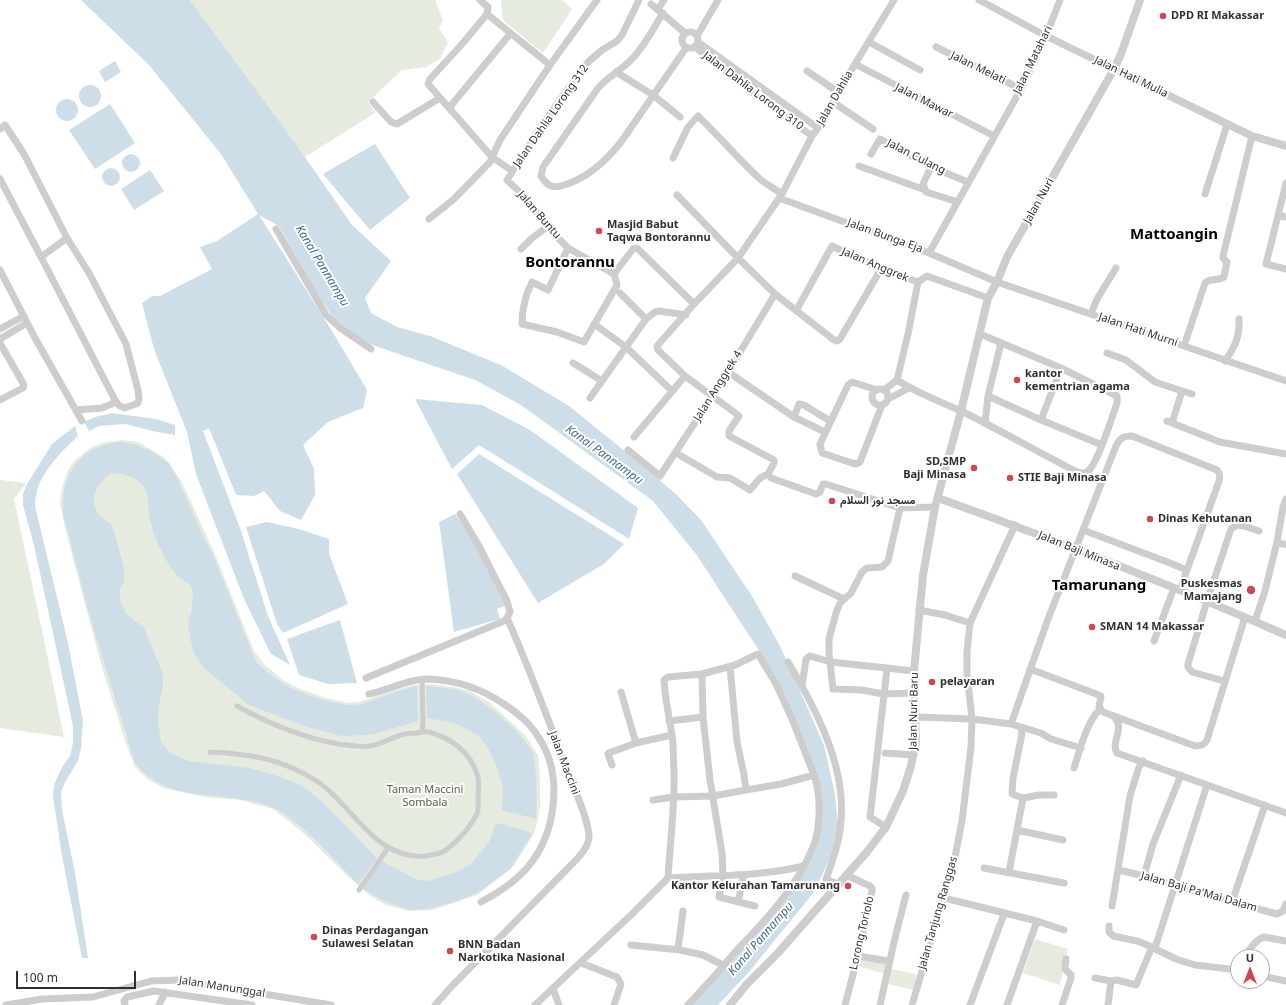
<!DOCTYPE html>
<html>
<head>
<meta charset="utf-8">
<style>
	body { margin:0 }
	#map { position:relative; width:1286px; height:1005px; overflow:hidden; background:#fff; font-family:"Noto Sans",sans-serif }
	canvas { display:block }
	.north { position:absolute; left:1230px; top:949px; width:40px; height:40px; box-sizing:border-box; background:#fff; border:1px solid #acacac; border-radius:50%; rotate:0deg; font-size:11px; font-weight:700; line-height:16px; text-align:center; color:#303030 }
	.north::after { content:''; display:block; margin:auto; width:14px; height:18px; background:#d24650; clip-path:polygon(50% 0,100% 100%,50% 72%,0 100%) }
	.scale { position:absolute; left:16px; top:971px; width:120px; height:18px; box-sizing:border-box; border:2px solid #303030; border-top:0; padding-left:5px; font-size:12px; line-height:14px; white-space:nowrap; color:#303030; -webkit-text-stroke:3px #fff; paint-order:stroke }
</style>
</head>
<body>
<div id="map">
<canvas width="1286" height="1005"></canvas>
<div class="north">U</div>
<div class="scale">100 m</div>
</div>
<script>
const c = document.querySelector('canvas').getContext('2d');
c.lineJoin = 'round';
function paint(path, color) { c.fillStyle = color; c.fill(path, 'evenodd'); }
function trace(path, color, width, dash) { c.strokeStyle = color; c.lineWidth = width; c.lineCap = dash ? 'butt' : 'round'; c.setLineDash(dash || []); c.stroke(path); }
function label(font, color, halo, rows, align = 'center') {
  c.font = font + ' "Noto Sans",Vazirmatn,sans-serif'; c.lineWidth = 4; c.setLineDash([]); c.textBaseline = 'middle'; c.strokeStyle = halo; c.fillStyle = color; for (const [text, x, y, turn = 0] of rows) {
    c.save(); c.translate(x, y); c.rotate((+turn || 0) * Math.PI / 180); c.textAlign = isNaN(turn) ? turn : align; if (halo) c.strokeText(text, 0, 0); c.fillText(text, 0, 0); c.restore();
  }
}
paint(new Path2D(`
	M190 0H435L443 20 439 28 448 42 440 59 426 67 402 70 368 102 375 113 305 157Z
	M501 0H562L572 9 543 53 504 21C501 14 502 7 501 0Z
	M123 440 138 442 164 457 182 482 217 559 254 651 265 665 283 680 298 688 326 698 349 703 363 701 391 691 414 685 431 684 453 687 470 691 490 703 525 735 538 755 540 774V805L538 819 534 834 513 867 477 895 433 910 409 911 386 905 370 896 352 880 300 830 273 809 240 800 205 797 163 788 147 779 135 767 126 744 101 664 65 528 60 504 62 487 68 470 74 461 92 447 106 442Z
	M0 480 26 483 14 499 48 659 64 737 0 728Z
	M1035 939 1068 949 1060 985 1023 973Z
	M862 955 888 960 886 974 858 966Z
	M891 969 916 974 914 990 888 984Z`), '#e5ebdf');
paint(new Path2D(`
	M81 0H190L298 147 352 225 391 261 365 298 371 313 397 327 430 336 501 365 569 406 621 448 676 494 701 520 752 596 781 648 824 745 835 794 838 826 831 856 814 892 749 972 718 1005H691L786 900 807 865 820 830 813 766 784 693 760 652 696 554 653 501 521 405 475 380 378 347 364 341 334 319 317 294 279 226 259 215 332 331 367 390 363 408 328 422 303 445 314 469 315 495 301 520 280 511 264 491 254 496 236 495 209 428 203 431 240 528 268 616 290 665 271 654 244 599 196 474 187 432 154 349 142 303 152 296H160L212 269 200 247 217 241 258 214 221 154 149 65Z
	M115 61 121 72 105 82 99 71Z
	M79 96a11 11 0 1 1 22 0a11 11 0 1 1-22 0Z
	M56 110a11 11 0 1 1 22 0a11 11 0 1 1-22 0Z
	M110 104 135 143 95 169 69 130Z
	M375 144 410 198 370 230 323 174Z
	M122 163a9 9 0 1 1 18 0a9 9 0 1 1-18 0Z
	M102 177a9 9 0 1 1 18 0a9 9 0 1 1-18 0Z
	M150 170 164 191 134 210 121 189Z
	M415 399 482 405 530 430 638 508 629 539 479 445 452 469Z
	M112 413 156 419 175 425V435L157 432 125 424 99 426 89 431 84 422 95 417Z
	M75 426 78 436C59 454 34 478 35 506L68 643 83 721 81 748 78 761 65 782 61 792 62 810 75 873 88 958H82L62 856 53 796 54 785 62 767 70 756 73 743V726L34 545 23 505V494L27 484 52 444Z
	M120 442 133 444 149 450 169 463 178 479 201 532 214 557 255 660C275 683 299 693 328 701 337 703 346 706 355 705 366 704 377 698 387 695 397 691 407 689 417 686L418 721 378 733 365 735 341 736 304 726 249 705 203 667 195 655 192 647 188 625 192 608 193 593 191 586 176 574 170 567 158 544 153 531 149 516 148 498 145 488 140 482 132 477 122 474 110 473 101 482 97 488 94 497V503L97 513 112 525 116 538 124 569V581L120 589V599L122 605 125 612 130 617 144 628 163 674V687L159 704 158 722 161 742 170 753 189 761 250 768 284 778 300 785 318 798 377 858 358 884C336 862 317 839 293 820 286 816 280 810 272 807 228 789 167 806 135 763L88 610 63 513C61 474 79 446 120 442Z
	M479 454 624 544 604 564 538 603 457 474Z
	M455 514 478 547 508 605 497 609 500 619 454 632 439 522Z
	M267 522 299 529 329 539V554L348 604 283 633 277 624 246 527Z
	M340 620 357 683 328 684 299 675 287 639Z
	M426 686C440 687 455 688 468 694 488 703 523 733 533 753 534 756 534 761 535 765 537 783 537 801 536 819L502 810 503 788 497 767 488 748 479 736 455 723 427 718Z
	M496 823 530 832 532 834 510 869 479 892 457 901 428 909 412 910 389 903 373 895 362 888 382 861 415 879 428 881 457 872 471 864 489 842Z`), '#cedee8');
trace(new Path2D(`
	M422 680 423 722 422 732
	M210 752C249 754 280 758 315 780 353 804 374 860 425 856 432 855 441 854 446 850 458 841 470 827 477 814 479 809 478 801 478 796 478 789 480 780 477 774 470 752 451 738 429 732 425 731 421 732 417 733 412 733 406 733 401 735 391 738 380 745 369 746 365 747 360 746 356 746 317 744 271 725 237 706
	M359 890 388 848`), '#cdcdcd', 5);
trace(new Path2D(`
	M480 0 488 7 487 14 550 65
	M639 0 622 35 617 41 602 50 588 62 572 83 538 131 507 180 528 200 547 227 568 248 614 274 633 249 637 248 694 304
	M979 0 1046 36 1114 69
	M651 4 685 33
	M658 9 664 0
	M663 13C653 29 644 47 631 60 621 70 608 77 598 88L543 167 541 176C543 179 546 183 549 185 554 188 559 187 564 185 588 178 606 161 621 142L686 48
	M487 14 463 43 430 79 428 84 492 157 512 171
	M682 40a8 8 0 1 1 16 0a8 8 0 1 1-16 0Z
	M697 36 718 0
	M698 42 818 128
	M869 42 920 70
	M695 47 749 90 812 136
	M936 47 1021 89
	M855 64 994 136
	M807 71 838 92
	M616 72 653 95 680 117
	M373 102 391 122 397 124 440 98
	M833 102 873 129
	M449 108 510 34
	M0 129 5 125 24 154 67 238 41 257 0 179
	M871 154 880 139 931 167 968 182
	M673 158 688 127 698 116C720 137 739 160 761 180 768 185 775 189 782 194
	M859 166 925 190
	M931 167 923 184 926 192 958 202
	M1286 183 1266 264 1286 269
	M1205 194 1227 125
	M677 195 738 258 775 294 834 340 837 341 840 339 881 269
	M779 198 929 253 997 282 1286 381
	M1278 215 1286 217
	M429 219 454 199 490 162 500 140 550 65 597 0
	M276 229 326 315 339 327 371 349
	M568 248 548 290 532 282C525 296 522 309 522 324L557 332 584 342 617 285 614 274
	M521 249 531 239 547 227
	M929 253 1021 89 1046 36 1060 0
	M41 257 116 402 120 406 125 408 138 403 139 398 138 390 126 344 89 273 67 238
	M0 270 35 338 82 421
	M918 282 927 276 988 298
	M620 293 646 319
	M796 311 832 246 881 269 918 282 908 334 897 380C917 393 939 401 961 411 1000 430 1038 452 1077 472 1081 473 1083 474 1087 472 1097 466 1112 417 1117 403V396L1061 368 980 334
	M1091 314 1097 299 1116 268
	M594 324 626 347 672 391
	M0 329 24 316
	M0 339 27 323
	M0 343 24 385 23 388 0 400
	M1184 346 1205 283C1210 278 1218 281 1224 277L1227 262 1223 258V256L1252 136
	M1107 353 1126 360 1155 382 1182 391 1172 423
	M1225 361C1235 347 1240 336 1239 319
	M573 363 602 381
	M728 372 794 417 825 432
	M685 376 738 415 739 416 729 431V436L774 460V463L768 474 771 478 816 494 820 492 823 484H826L900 508
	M872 397a8 8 0 1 1 16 0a8 8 0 1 1-16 0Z
	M877 390 852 382 848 385 820 444 822 453 852 463 856 464 860 462 882 405
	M884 390 897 380
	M1182 391 1192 394
	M988 396 1041 420 1102 445
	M590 398 646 319 655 312 659 311 686 315
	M888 399 909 388
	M76 410 102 408 116 402
	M794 417 799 404 804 405 830 421
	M1041 420 1061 368
	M1167 421 1220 442 1286 454
	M985 423 988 396 1001 343
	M634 437 685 376 658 350 657 346 694 304 738 258 782 194 812 136 818 128 838 92 894 0
	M628 450 660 476 728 372 775 294
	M676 453 717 477 730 478 750 490 760 478 768 474
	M460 514 479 546 507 601 510 612 507 618
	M1083 530 1170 563 1187 570
	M1277 542 1283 507 1286 499
	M795 576 844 599
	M919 610 945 615 970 623
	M1255 621 1265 591 1277 542 1286 545
	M1154 641 1174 588
	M788 662C815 707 846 766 841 820 840 840 833 860 826 879L837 884
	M730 667 737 742 744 775 746 790 781 784 814 775
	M1030 669 1099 695 1101 696 1099 707 1103 712 1195 746C1201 746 1204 745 1207 740L1245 617
	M702 674 703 717 710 780 722 853 723 876 719 897 755 906
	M366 678 504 621 507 618C530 669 549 722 569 775 575 791 588 818 589 836 589 845 583 852 577 859L453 985 435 1005
	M1224 681 1192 672 1188 667V664L1207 601 1231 529 1237 525 1244 526 1259 531
	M802 686 806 659 810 656 831 662 914 671
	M621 692 636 743
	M915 693 883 694 862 690 833 689 829 653V639L836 613 840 603 851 593 862 572 867 568 882 567 888 561 900 508 935 507
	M369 694C389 690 407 679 428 679 455 680 482 689 504 704 517 713 529 722 537 735 564 773 557 833 527 868 514 883 498 893 481 902
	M916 717 972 719 1011 724 1048 619 1116 446C1120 438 1123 436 1132 436L1217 470C1221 475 1220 478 1218 484L1187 570 1180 590
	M1114 717C1126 726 1110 743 1117 753L1286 813
	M669 721 703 717
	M1011 724 1021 727 1022 734 1013 778 1012 794 1023 798 1039 795H1054
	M1021 727 1041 733 1051 739 1081 748
	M885 753 913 755
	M612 765 608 754 609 753 636 743 672 735
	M1074 768C1080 750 1086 723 1100 709
	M653 800 673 797 713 796 746 790
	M886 827 870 817 887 669
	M1017 830 1063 840
	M984 868 1064 883
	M1119 870 1144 876 1202 894 1277 914 1283 911 1286 904
	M1009 872 1023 798
	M1144 876 1153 844 1181 775
	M668 878C713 875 759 877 804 866
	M944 898 1037 921 1064 930
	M738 902 744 875
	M1232 902 1265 805
	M1112 906 1130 796 1139 767 1143 761
	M1109 926V932L1113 936 1137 941 1145 944 1176 959 1195 965 1238 970
	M631 945 680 950 703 955 725 966
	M1155 948 1207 785
	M678 949 683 911
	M858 956 889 961
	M1245 957C1249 950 1256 939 1264 937L1286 941
	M581 963 617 977 621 984 614 1005
	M1262 976 1286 981
	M1095 978 1111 981 1117 980 1136 985 1152 947
	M553 989 559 1005
	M6 1005 42 999 93 997 151 981 178 980 331 1005
	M125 1005 124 1001 127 997 154 991 252 1005
	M159 1005 165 992
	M535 1005 633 913 668 878C670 843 675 807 674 771 673 759 674 746 672 735 669 716 665 699 664 680L668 677 702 674 735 665 758 654 776 684 792 719 814 775C821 795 821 827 813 847 797 887 766 920 737 950 721 969 705 987 688 1005
	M845 1005 858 956 872 891V888L870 886 846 875
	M880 1005 895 938 906 895
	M912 1005 954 862 962 821 971 747 972 719 967 674V652L970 623 1015 525
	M970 1005 1004 914
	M1007 1005 1037 921
	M1062 1005 1071 978V975L1065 969 1066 959
	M1108 1005 1111 981`), '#cdcdcd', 7);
trace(new Path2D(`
	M1114 69 1252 136 1286 146
	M938 498C1055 540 1172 585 1286 635
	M730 1005 747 984 777 954 866 853 886 827 903 791 911 766 916 743 914 671 923 575 935 507 961 411 988 298 997 282 1007 257 1114 69 1121 54 1140 0`), '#cdcdcd', 8);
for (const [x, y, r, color] of [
	[1163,16,4,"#d24650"],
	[599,231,4,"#d24650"],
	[1017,380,4,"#d24650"],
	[974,468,4,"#d24650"],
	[1010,478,4,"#d24650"],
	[832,501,4,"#d24650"],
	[1150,519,4,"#d24650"],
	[1251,590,5,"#d24650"],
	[1092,627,4,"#d24650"],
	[932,682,4,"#d24650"],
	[848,886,4,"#d24650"],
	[314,937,4,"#d24650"],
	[450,951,4,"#d24650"]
]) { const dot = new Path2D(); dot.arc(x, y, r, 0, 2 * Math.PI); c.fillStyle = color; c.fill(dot); trace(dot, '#fff', 1.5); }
label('bold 11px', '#303030', '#fff', [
	["DPD RI Makassar",1171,16],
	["Masjid Babut",607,225],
	["Taqwa Bontorannu",607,238],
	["kantor",1025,374],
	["kementrian agama",1025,387],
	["SD,SMP",966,462,"right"],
	["Baji Minasa",966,475,"right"],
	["STIE Baji Minasa",1018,478],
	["مسجد نور السلام",840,501],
	["Dinas Kehutanan",1158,519],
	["Puskesmas",1242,584,"right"],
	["Mamajang",1242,597,"right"],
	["SMAN 14 Makassar",1100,627],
	["pelayaran",940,682],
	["Kantor Kelurahan Tamarunang",840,886,"right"],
	["Dinas Perdagangan",322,931],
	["Sulawesi Selatan",322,944],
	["BNN Badan",458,945],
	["Narkotika Nasional",458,958]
], 'left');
label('11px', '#303030', '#fff', [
	["Jalan Matahari",1033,60,-64],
	["Jalan Melati",978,68,26],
	["Jalan Hati Mulia",1131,77,26],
	["Jalan Dahlia Lorong 310",753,91,37],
	["Jalan Dahlia",835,98,-60],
	["Jalan Mawar",924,101,27],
	["Jalan Dahlia Lorong 312",551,116,-55],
	["Jalan Culang",916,157,27],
	["Jalan Nuri",1039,201,-61],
	["Jalan Buntu",539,215,49],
	["Jalan Bunga Eja",885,236,20],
	["Jalan Anggrek",875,265,23],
	["Jalan Hati Murni",1138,330,19],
	["Jalan Anggrek 4",718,386,-58],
	["Jalan Baji Minasa",1079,551,22],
	["Jalan Nuri Baru",914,711,-89],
	["Jalan Maccini",564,763,69],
	["Jalan Baji Pa'Mai Dalam",1199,892,16],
	["Jalan Tanjung Ranggas",938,913,-74],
	["Lorong Toriolo",862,933,-77],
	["Jalan Manunggal",222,987,9]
]);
label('11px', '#536642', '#fff', [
	["Taman Maccini",425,790],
	["Sombala",425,803]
]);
label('italic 12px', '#466f89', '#fff', [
	["Kanal Pannampu",322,266,59],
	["Kanal Pannampu",604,455,36],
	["Kanal Pannampu",761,939,-49]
]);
label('bold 15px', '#000', '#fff', [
	["Mattoangin",1174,235],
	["Bontorannu",570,263],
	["Tamarunang",1099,586]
]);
</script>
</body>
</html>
